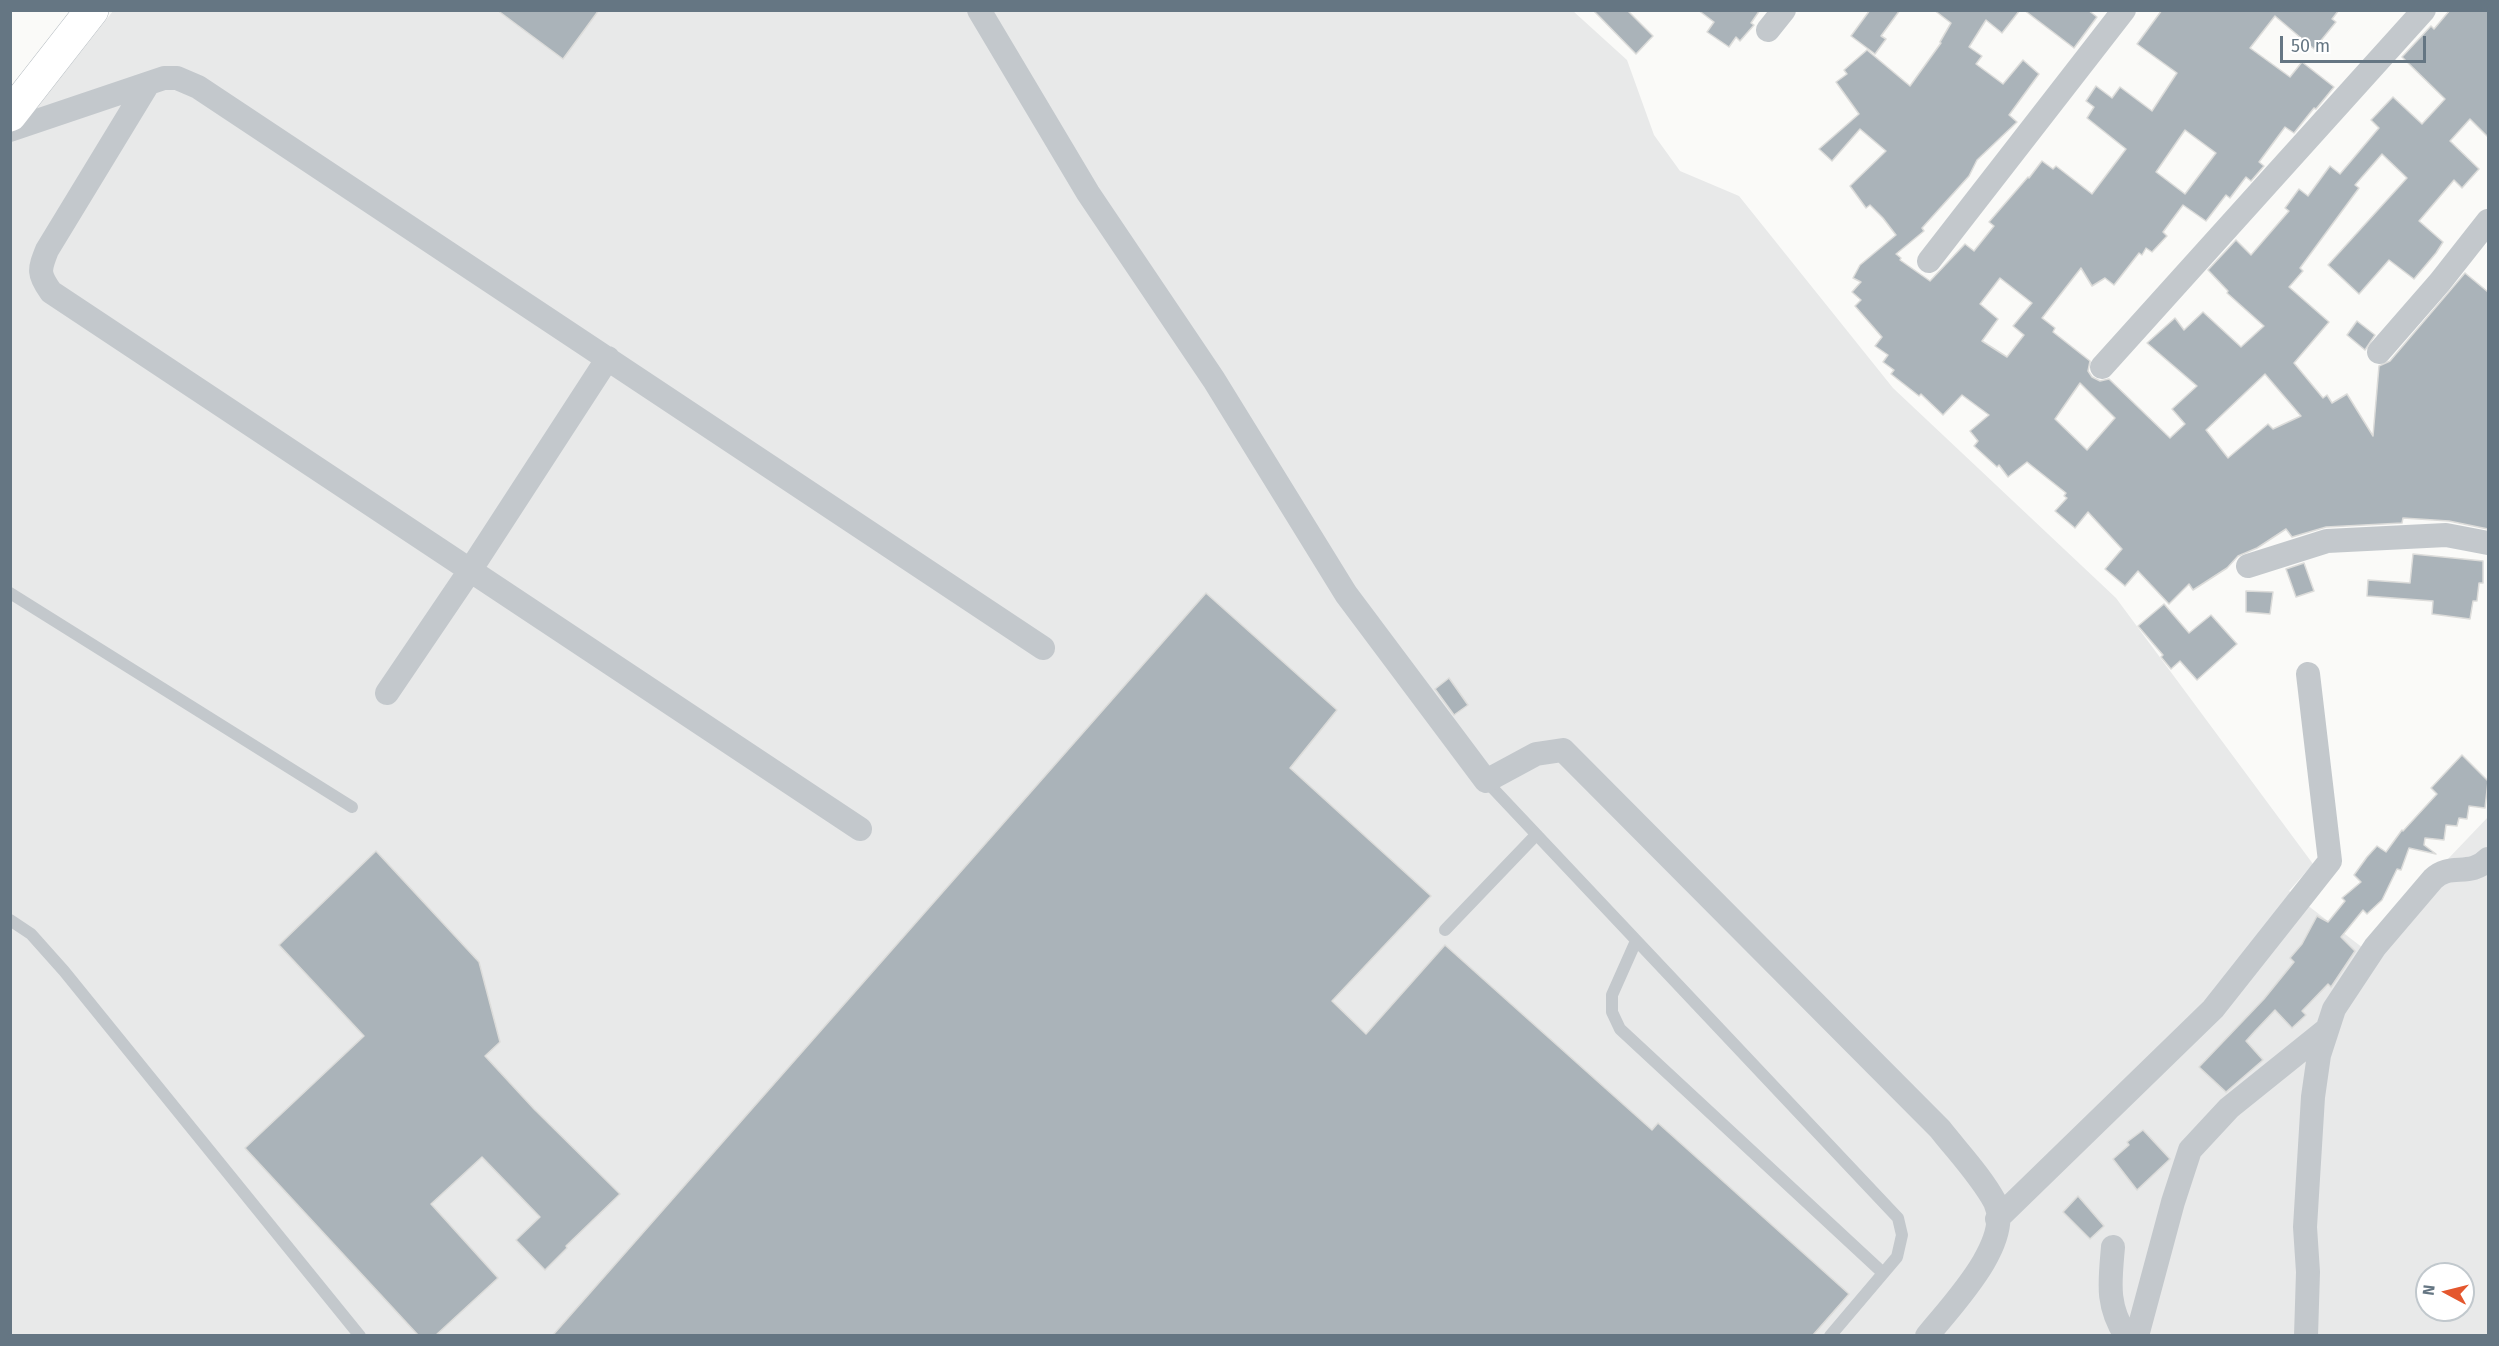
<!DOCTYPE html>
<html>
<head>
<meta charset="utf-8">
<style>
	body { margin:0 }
	#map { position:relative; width:2499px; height:1346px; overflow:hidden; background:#fafaf8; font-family:"Fira Sans",sans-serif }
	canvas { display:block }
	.frame { position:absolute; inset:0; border:12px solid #657683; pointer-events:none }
	.north { position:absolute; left:2415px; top:1262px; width:60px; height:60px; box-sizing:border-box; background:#fff; border:2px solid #c1c8cd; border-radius:50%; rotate:277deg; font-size:16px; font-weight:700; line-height:24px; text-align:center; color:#657683 }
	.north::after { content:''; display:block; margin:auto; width:21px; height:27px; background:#e4572e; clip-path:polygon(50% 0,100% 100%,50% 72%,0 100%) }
	.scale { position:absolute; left:2280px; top:36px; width:146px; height:27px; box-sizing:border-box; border:3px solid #657683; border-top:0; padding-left:8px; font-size:18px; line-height:21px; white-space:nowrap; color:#657683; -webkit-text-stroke:4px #fff; paint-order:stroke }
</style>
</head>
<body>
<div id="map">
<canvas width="2499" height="1346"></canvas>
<div class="frame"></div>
<div class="north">N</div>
<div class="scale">50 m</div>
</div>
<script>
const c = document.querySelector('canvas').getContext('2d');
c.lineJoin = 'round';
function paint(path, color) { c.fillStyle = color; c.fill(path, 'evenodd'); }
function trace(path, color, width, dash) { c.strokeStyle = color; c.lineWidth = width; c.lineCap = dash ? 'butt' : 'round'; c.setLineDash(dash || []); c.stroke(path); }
paint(new Path2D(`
	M113 11H1573L1627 60 1654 135 1680 171 1739 196 1893 388 2116 598 2313 864 2289 891 2363 948 2488 817V1335H11L10 142ZM2427 1274H2463V1310H2427Z`), '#e8e9e9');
const building = new Path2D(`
	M497 10H599L563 59Z
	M1593 10H1627L1653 36 1636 54Z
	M1698 10H1760L1751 23 1754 25 1740 41 1736 37 1729 47 1707 32 1714 22Z
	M1870 10H1900L1881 36 1886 39 1875 54 1851 36Z
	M1934 10H2020L2002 33 1986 20 1969 47 1982 56 1976 64 2003 84 2023 60 2039 74 2009 115 2017 122 1977 160 1969 176 1922 228 1924 231 1896 254 1901 258 1900 260 1930 281 1965 244 1974 251 1994 226 1989 222 2028 177 2029 178 2042 161 2053 169 2056 166 2092 194 2126 149 2087 118 2094 107 2086 101 2096 86 2112 98 2120 87 2152 111 2177 73 2137 44 2162 10H2339L2332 19 2336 22 2314 49 2275 16 2250 48 2290 77 2302 62 2334 87 2316 109 2314 108 2294 133 2285 127 2259 162 2264 166 2251 181 2246 177 2230 198 2226 195 2206 221 2183 205 2163 232 2167 236 2152 252 2146 248 2142 255 2139 253 2114 285 2105 278 2092 286 2081 268 2042 318 2055 328 2053 332 2090 361 2088 371 2092 377 2100 381 2109 379 2170 438 2185 424 2172 409 2197 386 2147 343 2175 318 2184 330 2203 312 2241 347 2264 326 2227 293 2228 291 2208 270 2236 240 2251 255 2289 211 2285 208 2299 189 2308 196 2330 166 2340 174 2379 128 2371 120 2393 97 2422 124 2445 99 2402 57 2431 26 2434 29 2450 10H2488V137L2470 119 2450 141 2479 169 2462 188 2454 180 2419 221 2443 242 2436 253 2414 279 2389 260 2359 294 2328 265 2407 178 2382 154 2355 185 2359 188 2300 268 2303 271 2289 287 2329 322 2294 363 2323 398 2327 395 2332 403 2347 394 2373 436 2379 366 2390 361 2465 273 2488 292V529L2449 521 2403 518 2402 523 2326 527 2292 537 2286 529 2257 548 2238 556 2227 568 2193 590 2189 584 2169 604 2138 571 2125 586 2105 569 2122 549 2088 512 2075 528 2055 511 2067 498 2064 496 2066 493 2027 462 2008 477 1999 465 1997 467 1974 446 1978 441 1970 431 1989 415 1962 395 1943 415 1921 394 1919 396 1891 374 1894 370 1883 362 1888 355 1875 346 1882 337 1855 306 1861 300 1852 292 1861 282 1853 278 1860 265 1896 235 1883 218 1870 205 1866 208 1850 186 1886 151 1860 129 1832 161 1819 149 1859 114 1836 82 1847 74 1844 70 1867 50 1910 86 1941 43 1940 42 1951 23ZM2185 130 2216 153 2185 194 2156 172ZM2000 278 2032 303 2013 326 2024 335 2007 357 1982 341 1998 319 1980 304ZM2265 374 2301 416 2273 429 2268 424 2228 458 2206 430ZM2080 383 2115 418 2087 450 2055 419Z
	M2024 10H2088L2097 17 2074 48Z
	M2357 321 2375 335 2365 350 2347 335Z
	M2413 554 2483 561V583H2479L2477 601H2473L2470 619 2432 614 2433 601 2367 596 2368 580 2410 583Z
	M2304 563 2314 591 2296 597 2286 569Z
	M2246 591 2273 592 2270 614 2246 612Z
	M1206 593 1337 710 1290 768 1431 896 1332 1001 1366 1034 1445 945 1652 1130 1658 1123 1849 1294 1813 1335H553Z
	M2164 604 2189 633 2211 615 2237 644 2197 680 2180 661 2171 669 2161 657 2163 655 2138 626Z
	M1449 678 1468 705 1454 715 1435 689Z
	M2462 755 2488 781 2485 808 2469 806 2467 819 2459 818 2457 826 2446 825 2444 840 2425 838 2424 845 2436 854 2409 848 2401 870 2397 869 2382 900 2367 914 2363 910 2341 937 2355 951 2331 987 2328 984 2302 1011 2306 1015 2292 1028 2275 1010 2255 1031 2246 1041 2263 1060 2226 1092 2199 1067 2264 999 2294 962 2290 958 2302 944 2317 916 2328 922 2345 901 2342 898 2361 882 2354 875 2367 857 2377 846 2386 852 2402 830 2403 831 2437 794 2431 788Z
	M376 851 479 962 500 1042 485 1056 534 1109 620 1194 566 1246 567 1248 545 1270 516 1240 540 1217 482 1157 431 1204 498 1278 436 1335H418L245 1148 364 1036 279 945Z
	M2143 1130 2170 1159 2137 1190 2113 1159 2129 1145 2127 1142Z
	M2078 1196 2104 1226 2090 1239 2063 1212Z`);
paint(building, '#aab3b9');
trace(building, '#dcdcda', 1.5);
const secondary = new Path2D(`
	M10 115 92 10`);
trace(secondary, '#b3babf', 34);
trace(new Path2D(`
	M10 593 352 807
	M1486 781 1898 1218 1902 1235 1897 1257 1830 1336
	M10 920 31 934 64 971 360 1336
	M1445 930 1536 835
	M1636 941 1612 995V1012L1620 1029 1883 1273`), '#c3c8cc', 12);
trace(new Path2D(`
	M979 10 1088 193 1214 380 1346 594 1486 781 1536 754 1563 750 1940 1129C1958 1152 1981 1176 1995 1202 2014 1242 1950 1307 1927 1336
	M1768 30 1784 10
	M148 84 47 250C39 270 38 274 51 292L860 829
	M10 130 164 78H177L198 87 1043 648
	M1929 261 2124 10
	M2379 352 2440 282 2488 221
	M2102 367 2424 10
	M2248 566 2327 541 2446 535 2488 543
	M387 693 471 569 608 358
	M1997 1219 2213 1009 2330 861 2308 674
	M2113 1247C2110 1282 2106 1305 2126 1336
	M2137 1336 2173 1202 2190 1150 2229 1108 2326 1030
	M2306 1336 2308 1272 2305 1227 2313 1097 2319 1055 2334 1009 2375 947 2433 879C2450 862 2470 878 2488 859`), '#c3c8cc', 24);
trace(secondary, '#fff', 33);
</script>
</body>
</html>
